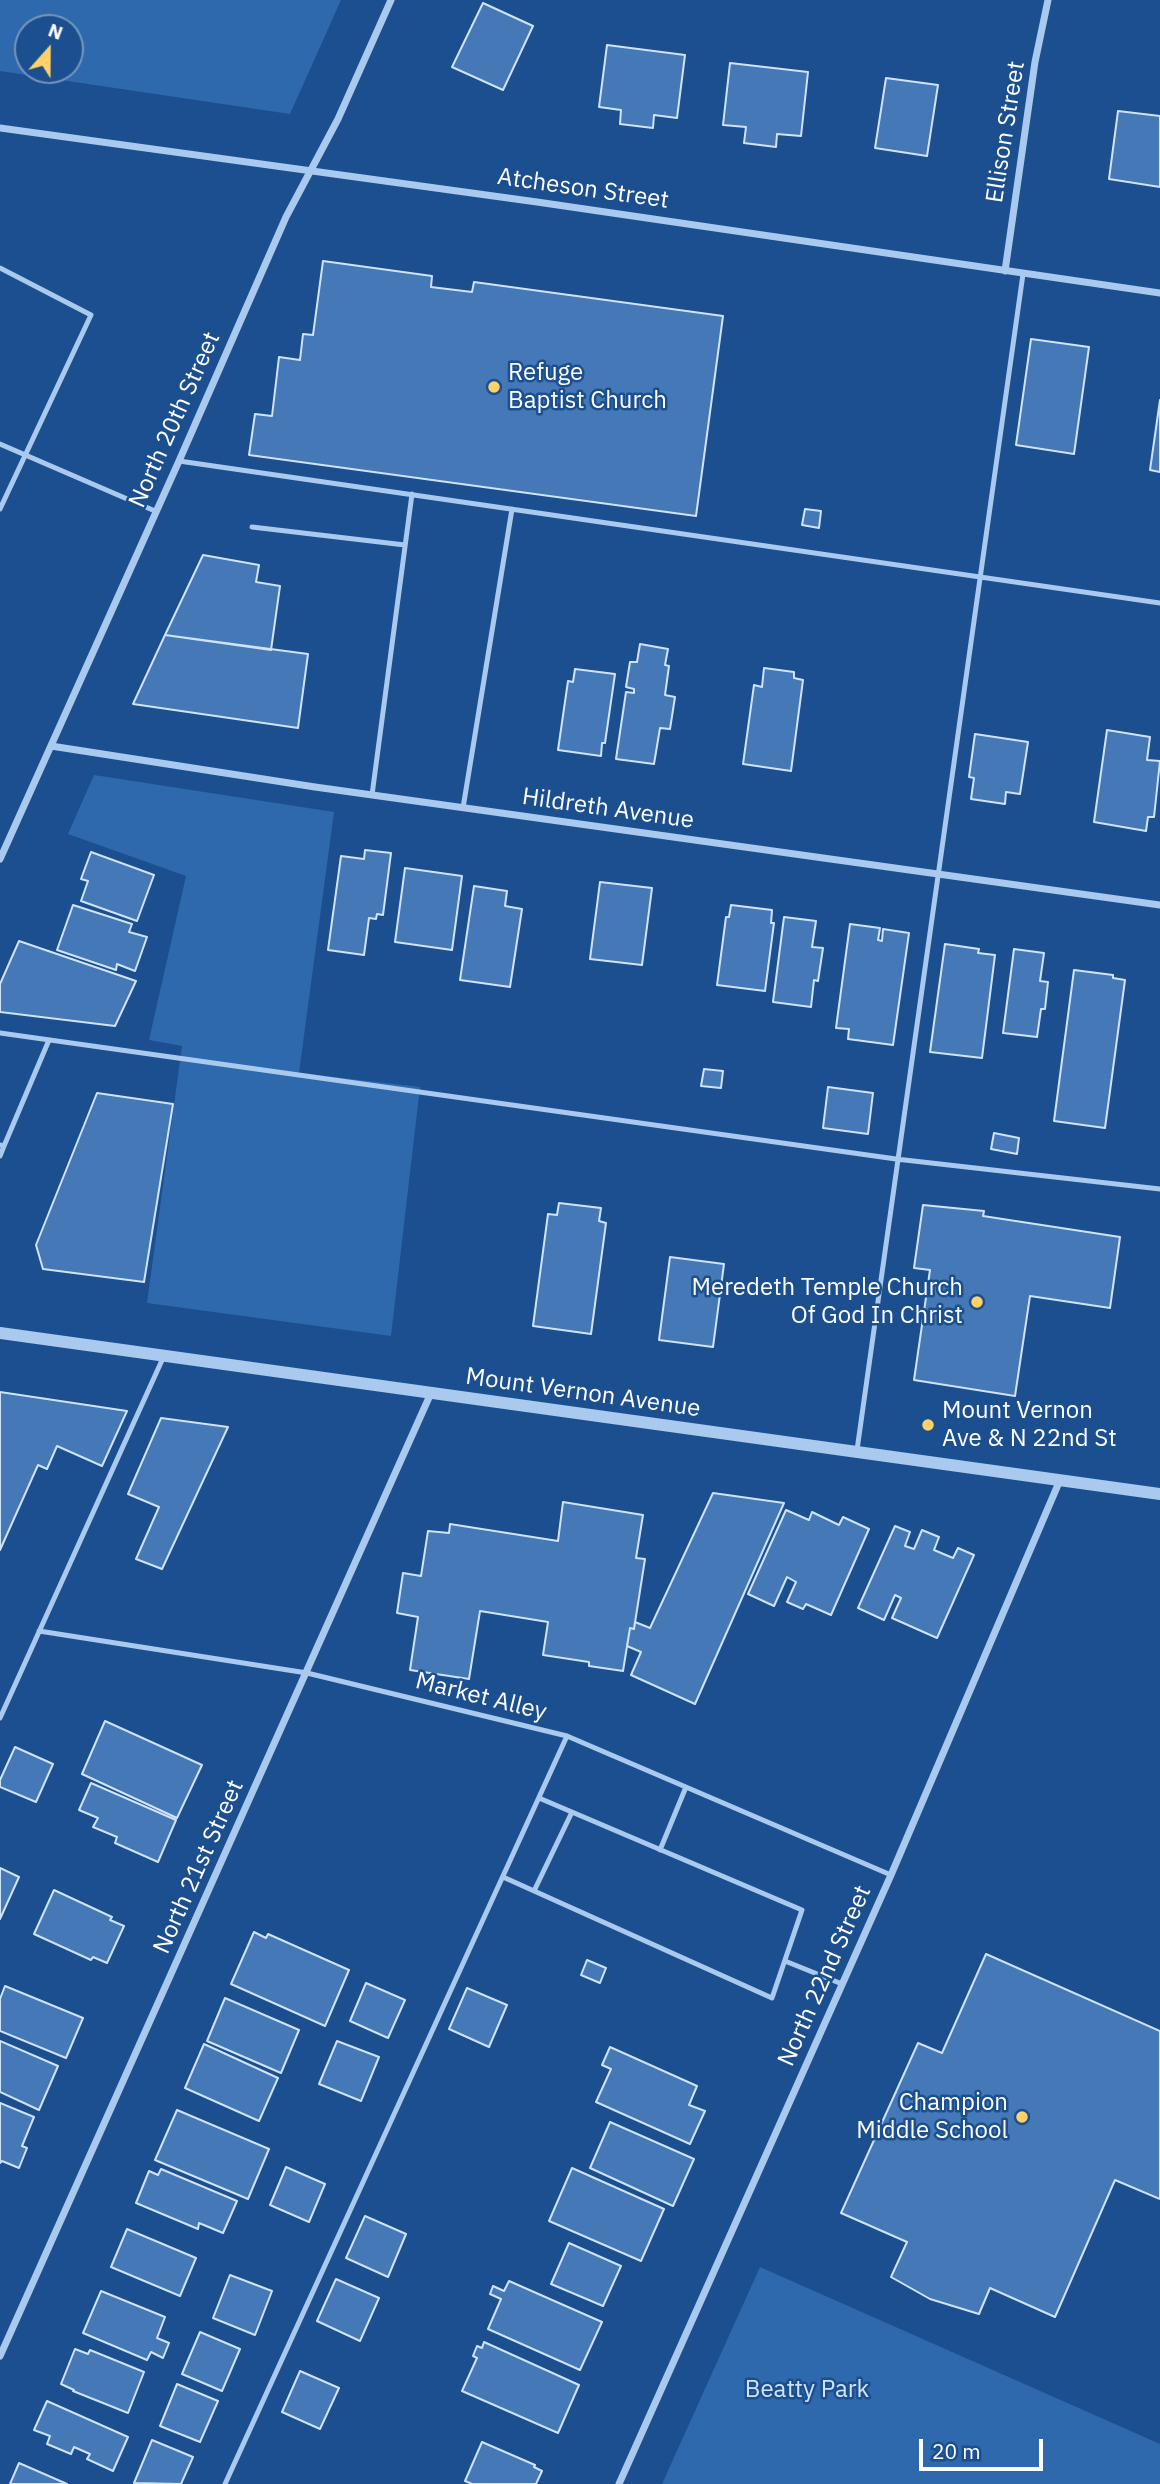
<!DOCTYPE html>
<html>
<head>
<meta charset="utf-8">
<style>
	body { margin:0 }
	#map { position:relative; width:1160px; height:2484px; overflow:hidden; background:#1b4f8f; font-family:"IBM Plex Sans",sans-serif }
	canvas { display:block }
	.north { position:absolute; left:14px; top:14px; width:70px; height:70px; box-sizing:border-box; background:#1b4f8f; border:2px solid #7695bc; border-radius:50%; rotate:21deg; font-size:19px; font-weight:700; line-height:28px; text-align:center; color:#fff }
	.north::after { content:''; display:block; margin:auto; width:24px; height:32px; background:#ffd166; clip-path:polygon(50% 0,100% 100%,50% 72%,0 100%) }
	.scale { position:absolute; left:919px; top:2439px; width:124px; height:32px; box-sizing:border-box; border:4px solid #fff; border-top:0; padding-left:9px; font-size:21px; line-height:24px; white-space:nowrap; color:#fff; -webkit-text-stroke:5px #1b4f8f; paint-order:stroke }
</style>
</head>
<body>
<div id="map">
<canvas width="1160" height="2484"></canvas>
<div class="north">N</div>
<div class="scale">20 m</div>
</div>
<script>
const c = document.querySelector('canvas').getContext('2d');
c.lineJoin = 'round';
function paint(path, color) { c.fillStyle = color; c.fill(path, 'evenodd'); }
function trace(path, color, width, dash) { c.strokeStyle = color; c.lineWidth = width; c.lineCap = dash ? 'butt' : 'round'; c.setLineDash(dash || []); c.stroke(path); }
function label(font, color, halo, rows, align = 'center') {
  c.font = font + ' "IBM Plex Sans",sans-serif'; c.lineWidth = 5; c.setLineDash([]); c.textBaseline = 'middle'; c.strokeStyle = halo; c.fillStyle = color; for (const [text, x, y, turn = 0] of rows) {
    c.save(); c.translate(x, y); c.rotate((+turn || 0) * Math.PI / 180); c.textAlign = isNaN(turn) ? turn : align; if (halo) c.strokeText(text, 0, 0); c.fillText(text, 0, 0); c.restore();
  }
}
paint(new Path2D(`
	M0 0H341L290 114 0 71ZM70 28V70H28V28Z
	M94 775 334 812 299 1073 420 1087 391 1336 147 1303 182 1046 149 1040 186 876 68 834Z
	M760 2267 1160 2444V2484H662Z`), '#2e69ad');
const building = new Path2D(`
	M483 3 533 26 503 90 452 67Z
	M607 45 685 55 677 118 654 115 653 128 620 124 621 110 599 107Z
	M730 63 808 72 801 136 777 134 776 147 744 143 746 127 723 125Z
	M886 78 938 85 927 156 875 148Z
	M1118 111 1160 116V187L1109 179Z
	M323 261 432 276 431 287 472 292 474 282 723 316 696 516 249 455 255 414 272 416 279 357 300 360 303 334 313 335Z
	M1031 339 1089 347 1074 454 1016 445Z
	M1160 400V472L1150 470Z
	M805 509 821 511 819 528 802 525Z
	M203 555 259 565 256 582 280 586 271 650 165 635Z
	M165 635 308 654 298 728 133 704Z
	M640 644 668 649 665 665 669 666 665 695 675 697 670 729 660 728 654 764 616 759 626 692 634 693V689L626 687 630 662H637Z
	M764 668 794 672V678L803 680 791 771 743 764 754 685 762 687Z
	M575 669 615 674 605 743H602L601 756 558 750 568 681 573 682Z
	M1107 730 1150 737 1147 760 1160 761 1154 817H1148L1146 831 1094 822Z
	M975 734 1028 742 1020 794 1006 792 1005 804 971 799 974 778 969 777Z
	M365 850 391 853 383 915 377 914 376 919 369 918 364 955 328 950 341 856 364 859Z
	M91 852 154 875 137 921 81 901 88 881 81 879Z
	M405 868 462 876 452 950 395 942Z
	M600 882 652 888 642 965 590 959Z
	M474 886 507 891 505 906 522 909 510 987 460 980Z
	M73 905 132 924 129 932 147 937 135 971 117 964 116 970 57 950Z
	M731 905 772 910 771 923H774L765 991 717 985 726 917H729Z
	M784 917 816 921 812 947 823 948 818 981 814 980 811 1007 773 1002Z
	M850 924 880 928 878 940 882 941 883 929 909 933 893 1045 848 1039 849 1029 836 1028Z
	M19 941 136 981 115 1026 0 1012V984Z
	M945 944 979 949 978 953 995 955 982 1058 930 1052Z
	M1014 949 1044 953 1040 981 1048 982 1045 1009H1041L1037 1037 1003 1033Z
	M1074 970 1113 975V978L1125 980 1105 1128 1054 1121Z
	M704 1069 723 1071 721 1088 701 1086Z
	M828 1087 873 1093 868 1134 823 1128Z
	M97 1093 173 1104 144 1282 43 1269 36 1245Z
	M994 1133 1019 1138 1017 1154 991 1149Z
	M559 1203 601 1208 599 1221 606 1223 591 1334 533 1326 548 1214 557 1215Z
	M923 1205 984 1211 983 1216 1120 1237 1110 1308 1030 1296 1015 1396 914 1380 930 1270 914 1268Z
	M670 1257 724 1264 713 1347 659 1340Z
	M0 1392 127 1411 102 1466 57 1446 47 1469 38 1465 0 1550Z
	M161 1418 228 1427 162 1569 136 1559 159 1507 128 1494Z
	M713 1493 784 1503 695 1704 631 1675 641 1652 627 1646 630 1628 634 1629 635 1622 650 1628Z
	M563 1502 643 1515 636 1558 645 1559 634 1629 630 1628 623 1671 589 1666V1662L543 1655 548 1622 480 1611 469 1679 410 1670 418 1617 397 1613 403 1573 421 1576 428 1531 449 1533 450 1524 558 1541Z
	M786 1510 809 1520 812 1512 839 1525 843 1517 869 1529 831 1615 806 1604 803 1609 787 1602 796 1582 787 1577 774 1606 748 1594Z
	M895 1526 910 1532 905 1546 914 1549 922 1530 939 1537 934 1550 953 1558 958 1548 974 1555 937 1638 892 1618 901 1598 895 1595 884 1620 858 1608Z
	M105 1721 202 1765 177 1818 82 1774Z
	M15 1747 53 1764 36 1802 0 1787V1780Z
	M91 1783 176 1820 158 1862 115 1843 117 1837 93 1827 98 1818 79 1810Z
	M0 1868 19 1877 0 1919Z
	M54 1890 112 1917 110 1920 124 1926 107 1963 93 1957 91 1960 34 1934Z
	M254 1932 266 1938 268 1934 349 1970 325 2026 231 1984Z
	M986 1954 1160 2031V2199L1115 2180 1055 2317 990 2288 979 2314 930 2299 891 2277 907 2242 841 2213 918 2043 942 2053Z
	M587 1960 606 1968 600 1983 581 1975Z
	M366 1983 405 2000 388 2038 350 2021Z
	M5 1986 83 2018 66 2058 0 2031V1999Z
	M467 1988 507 2005 489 2047 449 2029Z
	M225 1998 299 2030 281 2073 207 2041Z
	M0 2041 58 2066 39 2110 0 2092Z
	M337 2041 379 2057 361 2101 319 2084Z
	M204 2044 278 2078 259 2121 185 2088Z
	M610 2047 697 2086 689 2105 705 2111 690 2144 596 2102 611 2069 602 2065Z
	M0 2103 34 2117 22 2146 27 2148 19 2168 2 2161 0 2163Z
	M177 2110 269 2149 248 2199 155 2160Z
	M610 2122 694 2159 673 2206 590 2168Z
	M286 2167 325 2184 309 2222 270 2205Z
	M572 2168 664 2209 641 2261 549 2221Z
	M161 2169 237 2201 223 2233 199 2223 198 2229 136 2203 149 2171 158 2175Z
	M365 2216 406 2234 388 2277 346 2258Z
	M127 2229 196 2258 180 2296 111 2267Z
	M569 2243 621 2266 603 2306 551 2284Z
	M230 2275 272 2291 255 2335 213 2318Z
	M336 2279 379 2298 360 2341 317 2321Z
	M509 2281 602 2322 580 2370 488 2329 501 2299 490 2294 493 2286 504 2291Z
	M101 2291 165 2317 157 2338 169 2343 163 2358 151 2352 147 2360 83 2333Z
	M200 2332 240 2349 222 2391 182 2374Z
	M484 2342 579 2385 558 2433 462 2391 477 2358 473 2356 477 2346 482 2348Z
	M75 2349 88 2354 90 2350 144 2372 128 2413 73 2391 74 2390 61 2384Z
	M300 2371 339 2388 320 2429 282 2412Z
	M177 2384 218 2401 200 2442 160 2426Z
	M47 2401 128 2437 113 2471 87 2459 90 2454 74 2447 71 2454 47 2444 50 2436 34 2430Z
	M152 2440 193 2457 181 2484 134 2483Z
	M482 2442 535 2465 534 2467 542 2471 536 2484H472L465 2481Z
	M19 2463 67 2484H10Z`);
paint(building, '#4478b7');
trace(building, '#cfe3fa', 2);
trace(new Path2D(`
	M0 268 91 315 0 509
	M0 444 155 511
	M179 461 1160 603
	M252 527 405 545
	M372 795 412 494
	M463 808 512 509
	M0 1033 896 1159 1160 1189
	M0 1145 4 1146 0 1156
	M4 1146 49 1040
	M857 1450C909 1057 970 666 1023 274
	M39 1631 307 1673 567 1736 891 1875
	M0 1718 163 1358
	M660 1850 686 1787
	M503 1877 772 1998 802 1910 539 1798
	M534 1891 572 1812
	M785 1961 842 1984
	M225 2484 567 1736`), '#a9c9ee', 5);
trace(new Path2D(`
	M0 128 537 202 1160 293
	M1005 271 1035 62 1048 0
	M51 746 315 787 1160 905
	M0 859 179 461 286 217 338 119 391 0
	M0 2356 431 1393
	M619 2484 891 1875 1060 1480`), '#a9c9ee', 7);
trace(new Path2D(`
	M0 1333 1160 1494`), '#a9c9ee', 12);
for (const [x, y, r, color] of [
	[494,387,7,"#ffd166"],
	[977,1302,7,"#ffd166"],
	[928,1425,7,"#ffd166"],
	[1022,2117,7,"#ffd166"]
]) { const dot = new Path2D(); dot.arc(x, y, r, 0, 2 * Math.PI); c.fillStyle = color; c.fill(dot); trace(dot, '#1b4f8f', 2.5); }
label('24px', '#fff', '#1b4f8f', [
	["Ellison Street",1006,132,-81],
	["Atcheson Street",583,189,8],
	["North 20th Street",175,420,-66],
	["Hildreth Avenue",608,809,8],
	["Mount Vernon Avenue",583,1393,8],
	["Market Alley",481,1697,14],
	["North 21st Street",199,1867,-66],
	["North 22nd Street",825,1976,-66]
]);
label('24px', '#fff', '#1b4f8f', [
	["Refuge",508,373],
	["Baptist Church",508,401],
	["Meredeth Temple Church",963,1288,"right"],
	["Of God In Christ",963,1316,"right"],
	["Mount Vernon",942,1411],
	["Ave & N 22nd St",942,1439],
	["Champion",1008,2103,"right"],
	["Middle School",1008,2131,"right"]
], 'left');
label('24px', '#cfe3fa', '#1b4f8f', [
	["Beatty Park",807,2390]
]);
</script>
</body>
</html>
